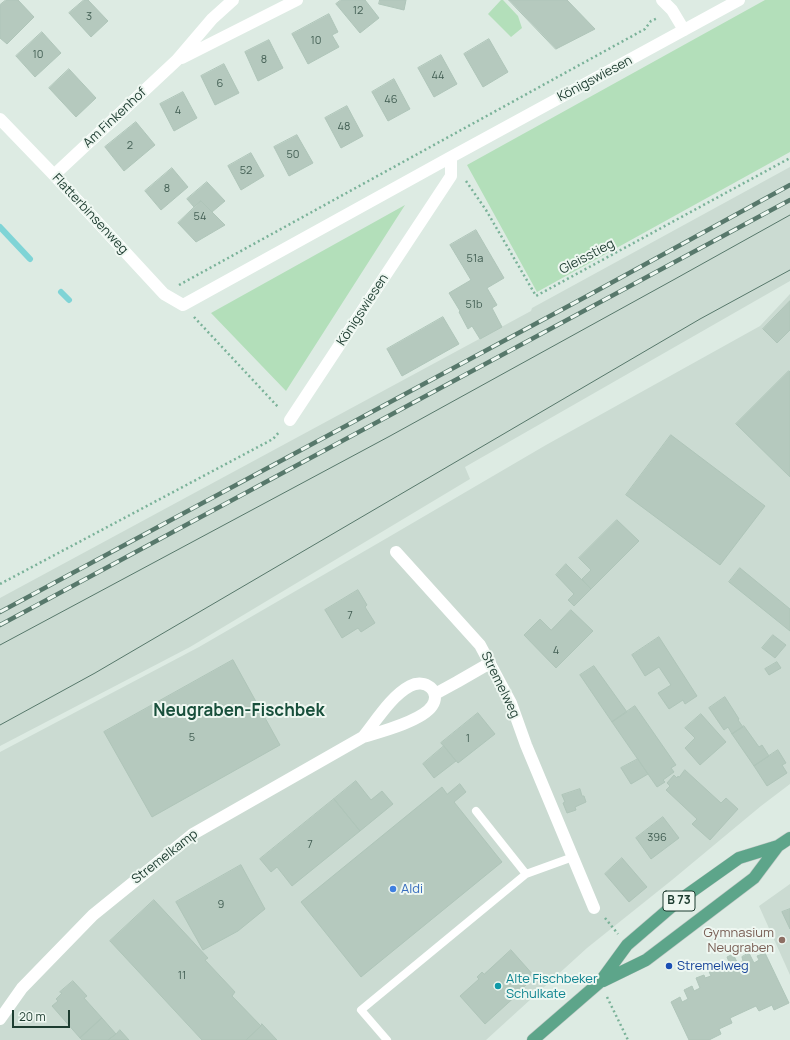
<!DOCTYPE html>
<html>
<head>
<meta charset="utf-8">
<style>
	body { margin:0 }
	#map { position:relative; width:790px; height:1040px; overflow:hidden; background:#ddebe3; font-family:Manrope,sans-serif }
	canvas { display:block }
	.scale { position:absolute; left:12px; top:1010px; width:58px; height:18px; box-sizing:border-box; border:2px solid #1d3c30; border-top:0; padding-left:5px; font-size:12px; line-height:14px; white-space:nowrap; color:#1d3c30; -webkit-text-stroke:3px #eef7f1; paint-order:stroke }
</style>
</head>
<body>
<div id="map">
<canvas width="790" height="1040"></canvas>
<div class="scale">20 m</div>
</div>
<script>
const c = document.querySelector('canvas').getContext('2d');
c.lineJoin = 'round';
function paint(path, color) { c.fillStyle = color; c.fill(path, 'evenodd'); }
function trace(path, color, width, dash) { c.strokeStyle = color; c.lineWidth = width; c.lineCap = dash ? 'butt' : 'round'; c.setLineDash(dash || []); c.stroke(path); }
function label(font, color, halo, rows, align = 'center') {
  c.font = font + ' Manrope,sans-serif'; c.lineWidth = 4; c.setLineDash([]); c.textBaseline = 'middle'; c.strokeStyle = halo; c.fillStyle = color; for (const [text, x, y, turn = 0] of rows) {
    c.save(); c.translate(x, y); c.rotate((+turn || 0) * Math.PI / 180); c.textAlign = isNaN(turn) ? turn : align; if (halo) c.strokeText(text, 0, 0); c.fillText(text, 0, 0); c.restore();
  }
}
paint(new Path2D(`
	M790 167V281L465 467 470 479 190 647 0 746V598L531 311 532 308Z
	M790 294V784L761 806 672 880 587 948 486 1040H0V752L199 647 387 538 546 445 760 326Z
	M790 884V975L759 906Z`), '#cbdbd2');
paint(new Path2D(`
	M501 0H503L518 16 522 28 511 37 488 14Z
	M765 0H790V152L537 292 467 165Z
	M405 205 286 391 211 313Z`), '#b3dfba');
trace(new Path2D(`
	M0 227 30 259
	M61 292 69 300`), '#7fd4d6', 6);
const building = new Path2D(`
	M6 0H18L34 17 7 44 0 38V5Z
	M84 0H88L108 21 91 37 69 13Z
	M341 0H365L379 18 360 33 336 4Z
	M380 0H406L404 10 379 4Z
	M509 0H567L595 29 556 49Z
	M329 14 338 32 332 35 339 47 308 64 292 34Z
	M42 32 61 53 35 77 16 56Z
	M489 39 508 72 483 87 464 54Z
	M269 40 283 68 258 81 245 52Z
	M441 55 457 84 434 97 418 68Z
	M224 64 239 93 215 105 201 76Z
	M69 69 96 98 76 117 49 88Z
	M394 79 410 109 388 121 372 92Z
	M183 92 197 118 174 131 160 104Z
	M347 106 363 136 341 148 325 118Z
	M136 122 155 145 124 171 105 147Z
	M297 135 313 163 289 176 274 147Z
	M251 153 264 176 241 190 228 166Z
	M172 168 188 187 161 210 145 191Z
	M207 182 225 201 212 212 201 201 194 207 187 199Z
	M201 201 225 225 196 242 178 223Z
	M476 230 504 278 487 288 497 305 492 308 502 327 480 339 472 326 468 329 459 312 460 311 449 293 471 280 450 245Z
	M790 301V330L777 343 763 329Z
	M443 317 459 344 402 376 387 349Z
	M789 371 790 372V477L736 424Z
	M671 435 765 506 720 565 626 495Z
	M617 520 639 541 591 589 582 579 591 570 579 558Z
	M566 564 591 589 574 606 568 600 574 594 556 575Z
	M740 568 790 609V631L729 582Z
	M358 590 367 605 365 607 375 623 361 632 358 628 342 638 325 610Z
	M571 610 593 631 556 668 524 635 540 619 551 630Z
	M773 635 786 645 775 658 762 648Z
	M659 637 697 696 685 704 683 700 669 709 658 693 671 685 659 667 645 676 632 655Z
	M233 660 280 745 152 817 104 732Z
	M777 662 781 668 769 675 765 669Z
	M594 666 627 712 612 722 580 675Z
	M725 697 739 719 738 720 743 727 732 734 728 727 724 730 709 708Z
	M635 706 676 765 671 768 674 772 663 780 665 782 657 787 612 722Z
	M478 713 495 734 458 763 441 743Z
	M701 714 726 742 700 765 685 748 695 738 685 728Z
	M744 726 759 747 762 745 769 756 754 766 732 734Z
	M444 746 456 761 434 778 423 764Z
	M778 750 786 763 782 765 787 773 767 786 754 766Z
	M638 759 648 774 631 784 621 768Z
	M685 770 721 803 726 798 738 809 710 840 692 824 697 819 666 790 670 786 667 783 674 775 677 778 678 776 679 777Z
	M356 781 371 800 382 791 393 804 360 831 334 799Z
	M460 784 466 792 454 802 502 862 361 977 301 902 442 787 447 794Z
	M580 789 582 796H584L586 802 575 807 576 810 567 813 563 803 565 802 562 795Z
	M334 799 360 831 292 886 277 867 271 872 260 859Z
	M663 817 679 838 651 859 636 838Z
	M622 858 647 887 629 902 605 874Z
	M241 865 265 909 238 931 203 950 176 902Z
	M154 900 208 958 205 960 235 992 232 996 261 1026 246 1040H202L110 941Z
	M790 909V929L782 912Z
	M511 950 535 977 518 992 519 993 485 1024 460 996 479 979 477 977 482 972 484 974Z
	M749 953 754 963 759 960 757 956 765 953 789 1003 774 1010 772 1005 759 1011 756 1006 730 1018 732 1023 719 1029 721 1034 709 1040H689L671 1002 680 997 682 1002 688 999 684 990 692 986 694 991 700 988 696 978 704 975 705 978 711 976 707 967 714 963 716 968 729 962 727 957 733 954 738 964 743 961 742 957Z
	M73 981 87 996 84 998 102 1018 80 1038 52 1006 58 1001 56 999 62 993 60 992Z
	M102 1018 116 1034 108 1040H82L80 1038Z
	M262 1024 277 1040H246L261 1026Z
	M120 1030 129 1040H108L116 1034Z`);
paint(building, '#b5c9be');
trace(building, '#afc5b9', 1);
const primary = new Path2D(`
	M603 981 646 960 754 878 778 846
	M533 1040 600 982 627 945 677 902 739 858 778 846 790 838`);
trace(primary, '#c0c8c5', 13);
trace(new Path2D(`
	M466 181 486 210 536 296 790 158
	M179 285 645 29 651 21 658 18
	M194 317 279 408
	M0 584 273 439 280 431
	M605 918 618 934
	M607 997 628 1040`), '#7ab299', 2.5, [2, 3]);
trace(new Path2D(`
	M476 811 526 874 573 857
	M387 1040 361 1010 526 874`), '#fff', 8);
trace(new Path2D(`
	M662 0 672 10 684 30
	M182 58 297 0
	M0 119 54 175 164 294 183 305 451 157 739 0
	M54 175 177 60 212 19 233 0
	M290 420 451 176V157
	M396 552 480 645 511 703 526 745 594 908
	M435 694 457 682 490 663
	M0 1019 22 988 93 915 193 834 363 737C380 732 422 721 432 706 442 691 425 678 410 686 391 696 376 721 363 737`), '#fff', 12);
trace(primary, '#5da58a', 12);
trace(new Path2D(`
	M0 645 390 436 675 279 790 215
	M0 725 95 673 700 319 790 270`), '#57786b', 1);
const rail = new Path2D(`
	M0 612 589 295 790 185
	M0 625 790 200`);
trace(rail, '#57786b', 4.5);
trace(rail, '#eef7f1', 3, [9]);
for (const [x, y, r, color] of [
	[393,889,4,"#3f7fe0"],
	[782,940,4,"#8d6e63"],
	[669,966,4,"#1a4fb4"],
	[498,986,4,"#0f9aa8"]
]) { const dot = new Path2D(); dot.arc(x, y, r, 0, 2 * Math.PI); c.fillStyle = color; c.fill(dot); trace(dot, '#eef7f1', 1.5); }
label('11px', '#435f54', null, [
	["12",358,11],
	["3",89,17],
	["10",316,41],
	["10",38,55],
	["8",264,60],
	["44",438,76],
	["6",220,84],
	["46",391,100],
	["4",178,111],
	["48",344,127],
	["2",130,146],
	["50",293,155],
	["52",246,171],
	["8",167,189],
	["54",200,217],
	["51a",475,259],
	["51b",474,305],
	["7",350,616],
	["4",556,651],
	["5",192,738],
	["1",468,739],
	["396",657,838],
	["7",310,845],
	["9",221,905],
	["11",182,976]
]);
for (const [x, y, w] of [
	[679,901,32]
]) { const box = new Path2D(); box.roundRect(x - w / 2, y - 10, w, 20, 3); c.fillStyle = '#eef7f1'; c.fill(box); trace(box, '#1d3c30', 1); }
label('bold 12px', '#1d3c30', null, [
	["B 73",679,901]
]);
label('13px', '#1d3c30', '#eef7f1', [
	["Königswiesen",595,79,-28],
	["Am Finkenhof",115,118,-43],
	["Flatterbinsenweg",90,214,47],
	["Gleisstieg",587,257,-28],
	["Königswiesen",363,310,-57],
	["Stremelweg",500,685,64],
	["Stremelkamp",165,857,-38]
]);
label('13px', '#366cbe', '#eef7f1', [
	["Aldi",401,889]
], 'left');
label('13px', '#785e54', '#eef7f1', [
	["Gymnasium",774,933],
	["Neugraben",774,948]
], 'right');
label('13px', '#164399', '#eef7f1', [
	["Stremelweg",677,966]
], 'left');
label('13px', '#0d838f', '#eef7f1', [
	["Alte Fischbeker",506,979],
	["Schulkate",506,994]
], 'left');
label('bold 17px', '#184f3b', '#eef7f1', [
	["Neugraben-Fischbek",239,711]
]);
</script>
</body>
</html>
